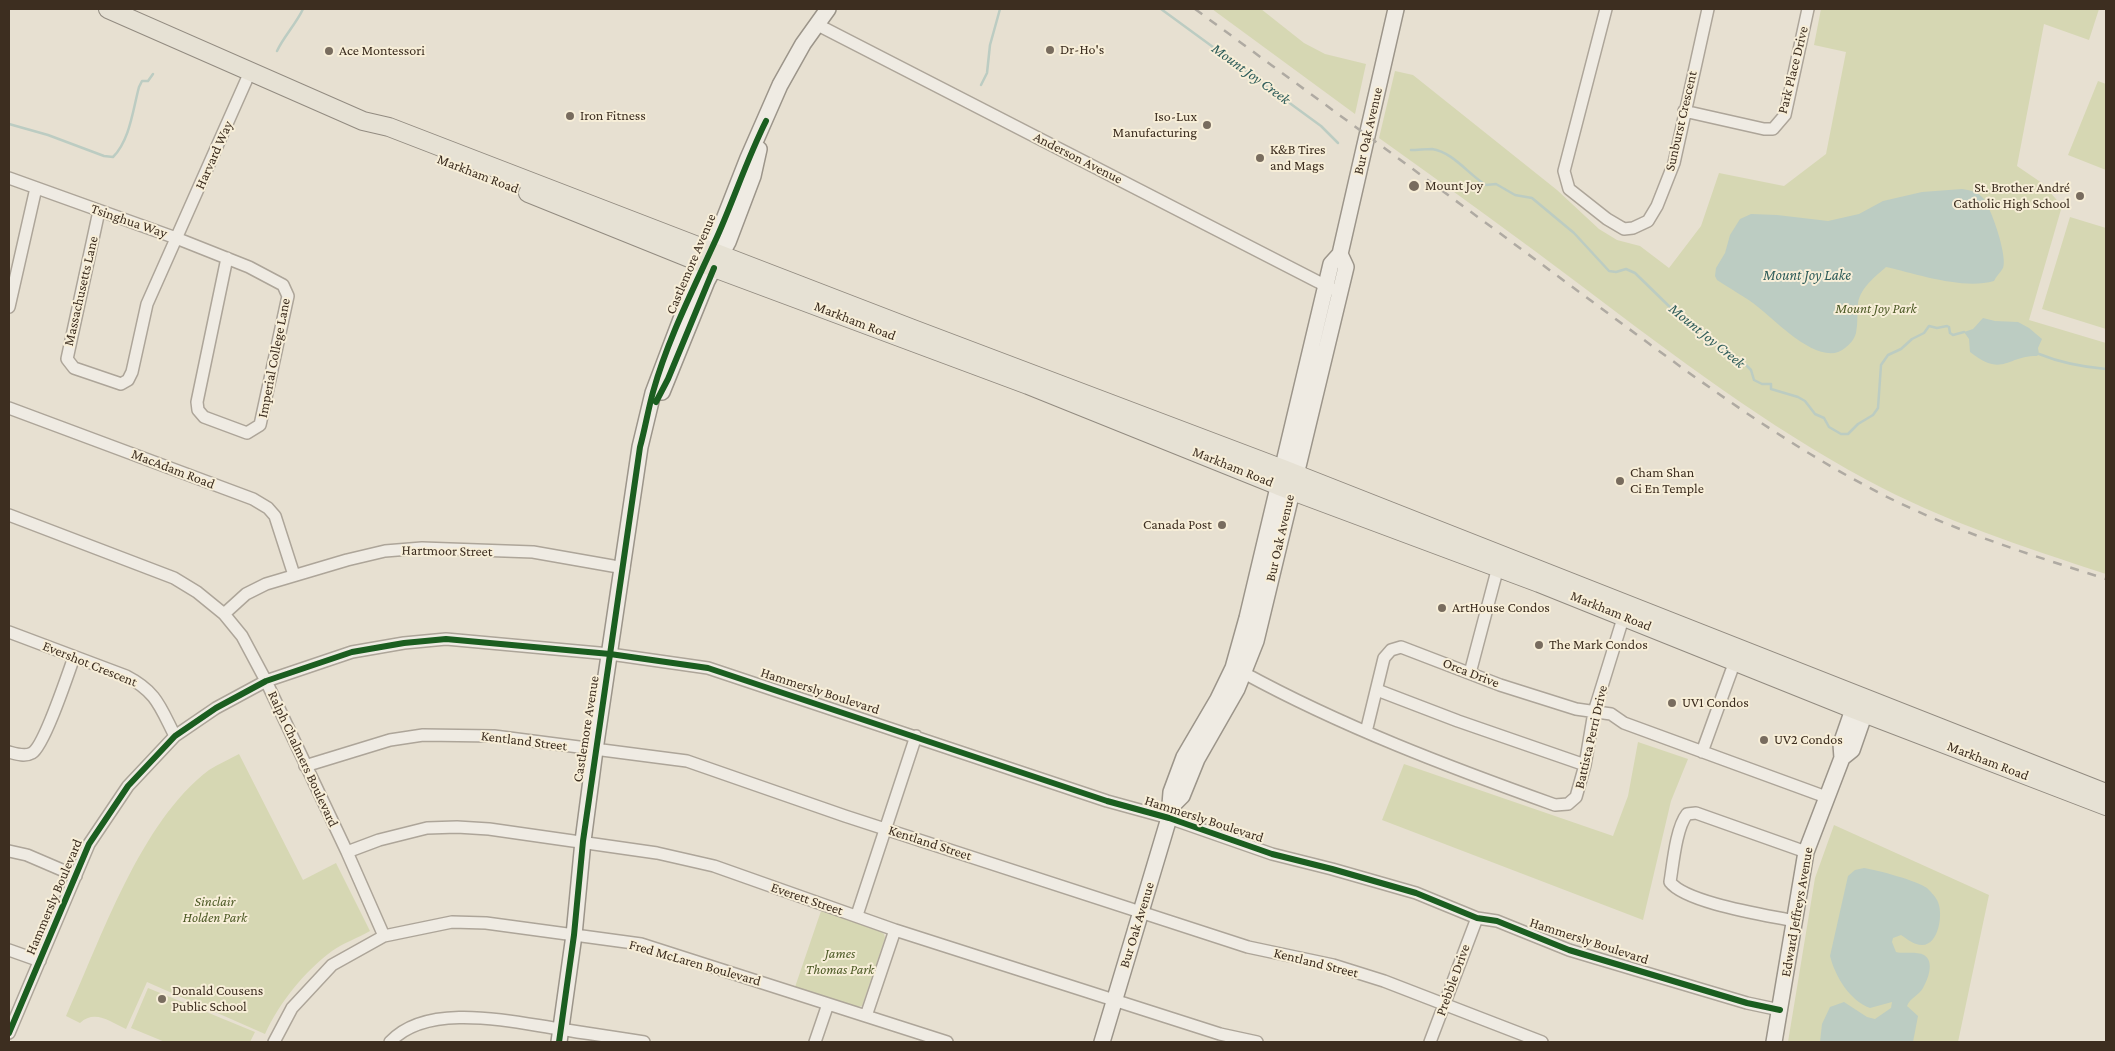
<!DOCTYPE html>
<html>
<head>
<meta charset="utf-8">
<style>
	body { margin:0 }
	#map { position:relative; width:2115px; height:1051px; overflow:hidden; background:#e7e0d1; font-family:"Crimson Pro",serif }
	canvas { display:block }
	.frame { position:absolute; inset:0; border:10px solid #3d2e20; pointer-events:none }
</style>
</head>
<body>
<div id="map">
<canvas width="2115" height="1051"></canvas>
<div class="frame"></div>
</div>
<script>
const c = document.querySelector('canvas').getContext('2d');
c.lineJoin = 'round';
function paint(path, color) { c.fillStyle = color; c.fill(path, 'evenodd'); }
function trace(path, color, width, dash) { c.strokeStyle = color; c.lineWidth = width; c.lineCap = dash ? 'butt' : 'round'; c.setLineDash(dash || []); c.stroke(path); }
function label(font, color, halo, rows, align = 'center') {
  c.font = font + ' "Crimson Pro",serif'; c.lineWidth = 4; c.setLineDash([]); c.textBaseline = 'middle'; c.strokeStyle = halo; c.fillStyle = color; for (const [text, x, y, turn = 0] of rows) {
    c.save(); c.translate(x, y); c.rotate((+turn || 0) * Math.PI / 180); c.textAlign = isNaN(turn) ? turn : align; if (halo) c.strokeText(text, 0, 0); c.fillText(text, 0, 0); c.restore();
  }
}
paint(new Path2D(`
	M1212 9H1261L1304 43 1325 54 1366 64 1355 114Z
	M1821 9H2099L2089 40 2044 24 2017 166 2042 183 2062 206 2029 320 2106 343V574C2024 547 1943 521 1867 480 1767 426 1677 358 1587 290 1518 238 1449 188 1379 138L1395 71 1413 75 1557 190 1599 229 1617 240 1640 246 1669 268 1701 226 1719 173 1784 186 1826 154 1846 52 1814 45Z
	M2098 81 2106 84V170L2068 155Z
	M2070 217 2106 228V329L2042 309Z
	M1638 742 1688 759 1671 801 1643 920 1382 820 1404 764 1613 836 1628 796Z
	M239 754 303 880 336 863 370 931C358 938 343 943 332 951 304 972 279 1003 265 1034L147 982 126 1029C110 1022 95 1009 80 1023L66 1016C101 939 140 822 209 770 218 764 230 759 239 754Z
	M1834 825 1989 895 1958 1042H1788L1815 878Z
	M821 911 877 929 884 934 885 938 862 1006 857 1007 795 987Z
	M148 988 255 1032 250 1042H165L131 1028Z`), '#d6d7b3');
paint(new Path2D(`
	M1962 189C1970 190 1978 192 1983 198 1991 207 2008 257 2003 268 2001 272 1996 276 1994 281 1963 290 1917 274 1886 267 1875 277 1861 287 1858 303 1857 313 1858 323 1856 333 1854 340 1850 344 1845 348 1821 369 1776 321 1758 307 1746 297 1730 289 1717 280L1715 276 1716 268 1725 253 1730 235 1740 219 1751 214 1777 215 1828 221 1859 214 1883 201 1922 192Z
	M1983 318 1995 321 2018 322 2029 328 2042 339 2038 348 2039 354 2037 356C2006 356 2003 378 1970 352L1969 339 1964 332 1973 329Z
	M1864 868C1877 870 1918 881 1927 888 1930 891 1935 896 1937 900 1944 912 1939 945 1922 945 1914 945 1907 939 1901 935L1893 938 1892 942 1896 952C1904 954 1917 951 1924 955 1935 962 1928 979 1923 988 1919 995 1910 998 1907 1006L1918 1016 1913 1042H1820L1822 1024 1830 1007 1844 1002 1867 1017 1875 1019 1891 1008 1892 1002 1870 1008C1850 1001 1835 976 1830 956L1848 876 1855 870Z`), '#bcccc2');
trace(new Path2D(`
	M1161 9 1321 126 1338 143
	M277 51C284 36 296 24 303 9
	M981 85 987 73 990 45 1000 9
	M9 124 48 135 104 156 113 157C130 140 133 109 139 87L142 81H148L153 74
	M1411 150C1418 150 1425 149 1432 149 1453 152 1469 175 1486 185L1496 184 1515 195 1532 198 1574 233 1609 271 1616 272 1626 269 1635 273 1674 311 1706 334 1731 355 1746 365 1751 370 1754 380 1762 384H1771V389L1798 397 1805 401 1815 414 1824 418 1829 427 1841 434H1848L1858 424 1873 415 1878 408 1881 365 1888 355 1901 349 1912 339 1924 333 1929 326 1937 328 1947 326 1949 327 1950 333 1953 335 1964 332
	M2039 354C2061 363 2083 367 2106 369`), '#bcccc2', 2.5);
const street = new Path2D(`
	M1606 9 1564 171 1569 189 1607 219 1624 229 1633 228 1648 221 1657 206 1674 163 1708 9
	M816 24 1332 289
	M1684 111 1764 129H1773L1785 115 1808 9
	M9 178 176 238 249 267 283 285 288 296 260 425 247 433 204 417 198 410 197 402 227 258
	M99 211 67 359 74 368 121 384 128 380 132 372 147 304 250 72
	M9 307 36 188
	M9 408 253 499 268 508 275 516 294 575
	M9 515 174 578 197 592 224 614 242 636 266 681 347 852 384 936
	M224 614 246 594 266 584 347 560 385 551 422 548 533 552 624 568
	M9 632 126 676C157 692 160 707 175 736
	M1244 673C1343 727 1449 767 1555 805L1568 804 1576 797 1585 765 1594 712 1625 612
	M1470 673 1498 567
	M1377 690 1458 721 1585 765
	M1366 732 1384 658 1391 650 1401 647 1500 685 1576 709 1611 714 1624 723 1826 797
	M9 752C16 754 25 757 32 753 44 746 68 674 74 657
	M1702 752 1735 661
	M305 766 390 740 423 735 494 736 687 761 845 816 1248 947 1333 965 1384 981 1542 1042
	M9 851 27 855 76 876
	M347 852 379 840 427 828 457 827 489 829 657 853 714 866 895 930 1220 1034 1257 1042
	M857 915 916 736
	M1794 921C1766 915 1686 903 1670 882 1673 864 1676 828 1687 814L1696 813 1806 852
	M9 950 40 961
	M866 1016 895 930
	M9 1033 89 844 128 786 175 736 216 708 266 681 352 652 404 643 446 639 610 654 708 668 1107 801 1169 818 1272 854 1332 869 1416 893 1477 918 1497 921 1569 950 1747 1003 1780 1010
	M274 1042 292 1008 332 965 384 936 452 922 486 923 641 944 947 1042
	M390 1042C428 1001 512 1022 560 1029 588 1034 616 1037 644 1042
	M815 1042 828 1004
	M1430 1042 1477 918`);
const secondary = new Path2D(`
	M662 392 707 281 728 242 753 176 759 149
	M1842 758 1852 750 1868 704
	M1171 807 1182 796 1197 759 1237 689 1256 641 1346 267 1340 254
	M559 1042 574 935 583 841 595 750 640 447 653 393 697 277 717 237 748 158 780 85 803 44 828 9
	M1102 1042 1169 818 1171 792 1184 757 1218 699 1233 668 1247 618 1331 264 1340 254 1396 9
	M1774 1042 1806 852 1842 758 1841 744 1857 698`);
const primary = new Path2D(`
	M108 9 363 121 389 127 913 329 1283 469 2106 793
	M528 193 714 268 1028 385 1279 486 1539 583 1853 709 2106 806`);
trace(street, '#ada599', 14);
trace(secondary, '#9c958a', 18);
trace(primary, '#928b80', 20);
trace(street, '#efebe3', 11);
trace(secondary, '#efebe3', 15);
trace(primary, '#e6e1d4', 18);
trace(new Path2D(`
	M1195 9C1319 100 1443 191 1567 283 1665 355 1761 430 1868 487 1944 528 2025 553 2106 579`), '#afaaa2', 2.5, [9, 9]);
trace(new Path2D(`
	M656 402 668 379 714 268
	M9 1033 89 844 128 786 175 736 216 708 266 681 352 652 404 643 446 639 610 654 708 668 1107 801 1169 818 1272 854 1332 869 1416 893 1477 918 1497 921 1569 950 1747 1003 1780 1010
	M559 1042 574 935 583 841 640 447C645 429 648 410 653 392 668 338 694 288 717 237 734 199 747 159 766 121`), '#1b5e20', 6);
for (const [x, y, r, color] of [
	[1050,50,5,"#786c5e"],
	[329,51,5,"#786c5e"],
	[570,116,5,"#786c5e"],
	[1207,125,5,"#786c5e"],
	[1260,158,5,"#786c5e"],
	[1414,186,6,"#786c5e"],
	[2080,196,5,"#786c5e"],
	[1620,481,5,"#786c5e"],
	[1222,525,5,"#786c5e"],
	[1442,608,5,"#786c5e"],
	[1539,645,5,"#786c5e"],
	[1672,703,5,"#786c5e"],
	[1764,740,5,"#786c5e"],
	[162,999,5,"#786c5e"]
]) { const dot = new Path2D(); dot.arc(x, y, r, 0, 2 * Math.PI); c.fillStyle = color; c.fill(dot); trace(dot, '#f7eed8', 2); }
label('14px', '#3d2e20', '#f7eed8', [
	["Dr-Ho's",1060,50],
	["Ace Montessori",339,51],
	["Iron Fitness",580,116],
	["Iso-Lux",1197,117,"right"],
	["Manufacturing",1197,133,"right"],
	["K&B Tires",1270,150],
	["and Mags",1270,166],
	["Mount Joy",1425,186],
	["St. Brother André",2070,188,"right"],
	["Catholic High School",2070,204,"right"],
	["Cham Shan",1630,473],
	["Ci En Temple",1630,489],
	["Canada Post",1212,525,"right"],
	["ArtHouse Condos",1452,608],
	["The Mark Condos",1549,645],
	["UV1 Condos",1682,703],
	["UV2 Condos",1774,740],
	["Donald Cousens",172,991],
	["Public School",172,1007]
], 'left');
label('14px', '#3d2e20', '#f7eed8', [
	["Park Place Drive",1793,70,-76],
	["Sunburst Crescent",1681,121,-77],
	["Bur Oak Avenue",1368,131,-77],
	["Harvard Way",214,155,-66],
	["Anderson Avenue",1078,158,27],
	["Markham Road",478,174,21],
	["Tsinghua Way",129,221,19],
	["Castlemore Avenue",691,264,-67],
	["Massachusetts Lane",81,291,-77],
	["Markham Road",855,321,21],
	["Imperial College Lane",274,358,-79],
	["Markham Road",1233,467,22],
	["MacAdam Road",173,469,21],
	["Bur Oak Avenue",1280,538,-77],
	["Hartmoor Street",447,551,1],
	["Markham Road",1611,611,22],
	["Evershot Crescent",90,664,22],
	["Orca Drive",1471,673,21],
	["Hammersly Boulevard",820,691,18],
	["Castlemore Avenue",586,729,-81],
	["Battista Perri Drive",1591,737,-77],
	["Kentland Street",524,741,7],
	["Ralph Chalmers Boulevard",303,759,65],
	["Markham Road",1988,761,21],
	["Hammersly Boulevard",1204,819,18],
	["Kentland Street",930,843,18],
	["Hammersly Boulevard",54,897,-67],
	["Everett Street",807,899,19],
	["Edward Jeffreys Avenue",1797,912,-80],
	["Bur Oak Avenue",1137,925,-73],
	["Hammersly Boulevard",1589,941,18],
	["Fred McLaren Boulevard",695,963,16],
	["Kentland Street",1316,963,14],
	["Prebble Drive",1453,980,-70]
]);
label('italic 14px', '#4d5a26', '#f7eed8', [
	["Mount Joy Park",1876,309],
	["Sinclair",215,902],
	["Holden Park",215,918],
	["James",840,954],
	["Thomas Park",840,970]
]);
label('italic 15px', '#2f5d5a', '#f7eed8', [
	["Mount Joy Creek",1251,74,36],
	["Mount Joy Lake",1807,275],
	["Mount Joy Creek",1707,336,39]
]);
</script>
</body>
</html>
